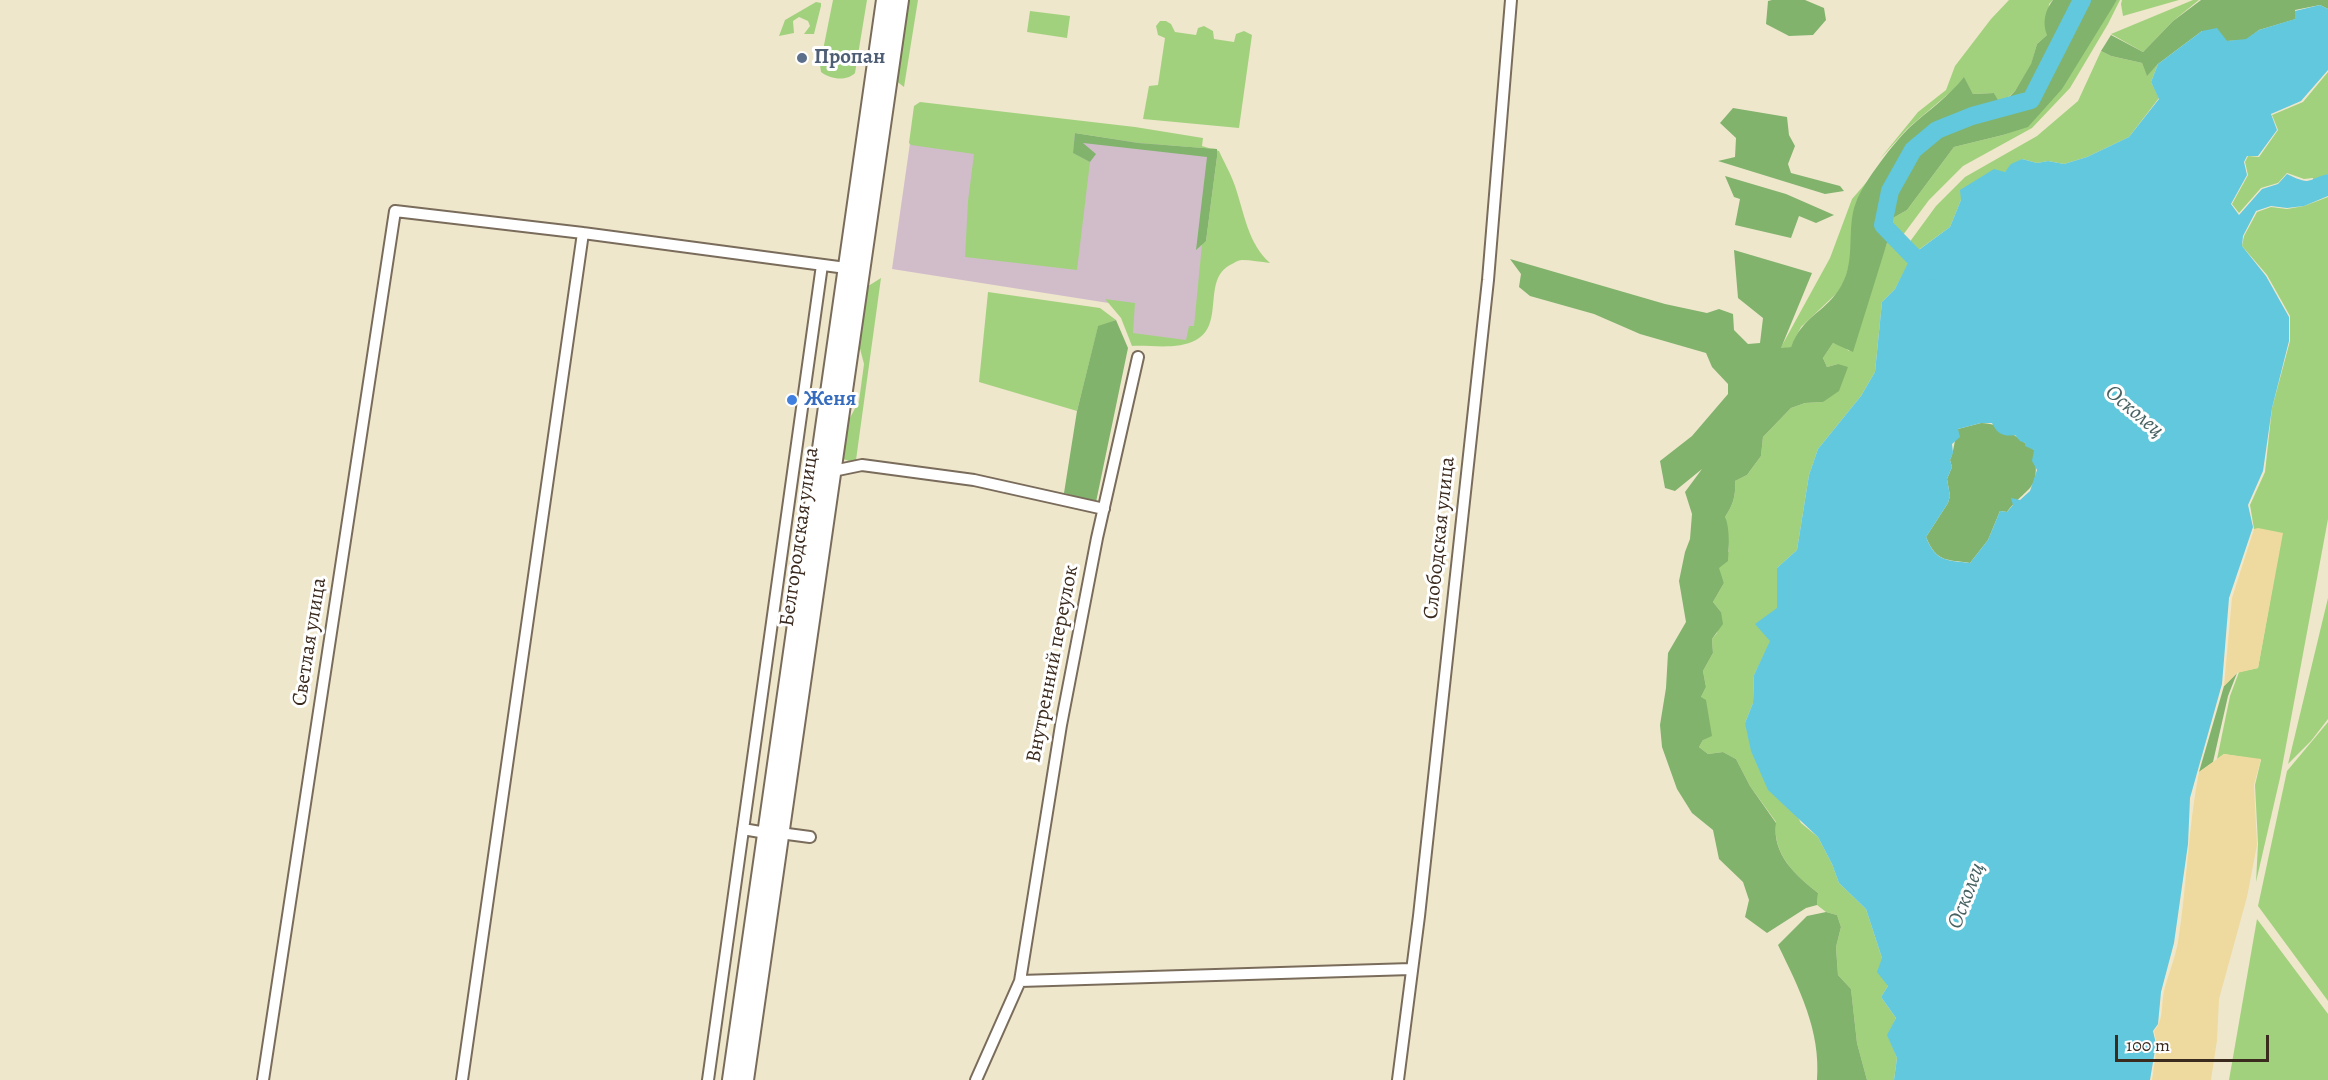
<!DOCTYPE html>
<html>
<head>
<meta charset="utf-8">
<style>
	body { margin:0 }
	#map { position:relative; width:2328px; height:1080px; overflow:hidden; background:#efe7cc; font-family:Alegreya,serif }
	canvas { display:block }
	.scale { position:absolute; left:2115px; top:1035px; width:154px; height:27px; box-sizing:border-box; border:3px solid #3b2a1e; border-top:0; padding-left:8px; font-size:18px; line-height:21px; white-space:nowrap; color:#3b2a1e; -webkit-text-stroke:4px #fff; paint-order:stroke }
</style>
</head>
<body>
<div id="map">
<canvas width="2328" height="1080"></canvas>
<div class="scale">100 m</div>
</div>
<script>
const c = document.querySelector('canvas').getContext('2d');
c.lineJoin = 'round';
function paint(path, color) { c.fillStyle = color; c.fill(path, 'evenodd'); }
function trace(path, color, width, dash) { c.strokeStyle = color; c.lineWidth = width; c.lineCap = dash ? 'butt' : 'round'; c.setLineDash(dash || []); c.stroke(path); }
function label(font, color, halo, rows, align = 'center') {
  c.font = font + ' Alegreya,serif'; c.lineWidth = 6; c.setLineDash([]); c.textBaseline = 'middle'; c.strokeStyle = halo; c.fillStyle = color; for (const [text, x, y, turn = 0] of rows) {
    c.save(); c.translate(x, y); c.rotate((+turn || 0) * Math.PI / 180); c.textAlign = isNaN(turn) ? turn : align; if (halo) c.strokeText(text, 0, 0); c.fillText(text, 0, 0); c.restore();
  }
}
paint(new Path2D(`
	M914 115 1216 151 1195 334 1183 343 1131 337 1115 304 892 269Z`), '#d1bdca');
paint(new Path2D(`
	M833 0H867L855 73C846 82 830 79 821 72L820 65Z
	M905 0H918L904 87 895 80Z
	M2009 0H2053L2049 4 2047 35 2037 44 2031 65 2015 91 2005 100 1998 102 1994 93 1973 94 1964 78 1954 89 1907 129 1879 160 1918 112 1946 90 1955 66 1991 19Z
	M2117 0H2120L2108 24 2070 88 2032 128 1963 166 1929 200 1900 239 1885 224 1886 222 1907 210 1954 147 2003 135 2028 126Z
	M2122 0H2179L2123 16 2121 4Z
	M2193 0H2199L2173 21 2143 52 2111 34Z
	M816 2 821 3V6L814 34H804L810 26 808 21 799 17 793 21 794 33 779 36 785 20Z
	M1030 11 1070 16 1067 38 1027 32Z
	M1160 21H1166L1171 24 1175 32 1196 35 1198 28 1204 26 1213 31 1214 39 1234 42 1236 34 1244 31 1252 35 1239 128 1143 119 1149 86 1158 85 1165 38 1158 35 1156 26Z
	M2101 51 2111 56 2142 63 2147 75 2158 64 2151 82 2159 98 2129 137 2087 157 2064 164 2048 161 2037 163 2022 159 2005 172 1961 200 1950 227 1913 254 1906 247 1936 206 1965 177 2037 136 2078 101Z
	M2328 72V174L2313 181V178L2304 179 2287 173 2278 183 2261 188 2239 213 2232 204 2248 175 2245 162 2248 156 2259 157 2278 130 2272 115 2303 102Z
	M920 102 1135 127 1203 138 1202 146 1219 151C1224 162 1231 174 1235 186 1244 212 1248 244 1270 263 1261 262 1251 260 1242 260 1238 260 1234 263 1230 265 1202 280 1225 325 1196 340 1178 350 1152 345 1132 346L1121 318 1105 299 1135 303 1133 333 1186 340 1189 326H1194L1202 244 1206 241 1217 157 1216 149 1138 143 1075 133 1073 153 1090 162 1077 270 965 257 968 201 974 154 911 145 909 143 914 106Z
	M1871 177 1856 202 1851 260 1844 281 1838 292 1801 327 1791 347 1780 349 1830 258 1852 199Z
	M2328 197V519L2280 778 2256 882 2258 844 2255 785 2261 760 2224 754 2217 759 2230 696 2239 672 2258 668 2282 534 2254 529 2250 505 2265 472 2272 408 2290 341V316L2267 275 2242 246 2244 236 2257 212 2271 207 2287 209 2304 206Z
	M1894 237 1912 257 1895 289 1882 302 1875 372 1861 396 1818 449 1809 475 1797 550 1777 568V609L1771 641 1754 675 1753 703 1745 723 1801 823 1818 837 1832 864 1839 883 1866 909 1882 958 1888 986 1881 997 1896 1018 1888 1035 1897 1058 1894 1080H1867L1857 1043 1851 989 1838 975 1836 947 1841 927 1837 915 1826 912 1817 905 1818 893C1795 875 1772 854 1776 822L1750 786 1736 759 1723 752 1708 754 1699 747 1703 740 1701 697 1706 687 1703 671 1713 653 1712 639 1717 633 1721 612 1713 602 1724 583 1718 568 1729 551 1725 517C1733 505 1736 496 1735 481L1747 475 1761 456 1763 437 1791 408 1805 403 1823 402 1838 364 1827 367 1823 358 1833 343 1843 346 1849 351 1887 243Z
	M881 278 856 460 849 461 843 459 840 453 845 427 859 401 864 364 857 337 865 288Z
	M988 292 1100 308 1116 320 1098 327 1077 411 979 382Z
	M2328 598V719L2311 741 2288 764Z
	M2328 722V1001L2258 906 2287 771Z
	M2257 919 2328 1014V1080H2229Z`), '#a2d17e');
paint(new Path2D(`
	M1772 0H1805L1824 8 1826 20 1813 35 1789 36 1766 24 1768 1Z
	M2053 0H2079L2046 70 2030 100 1973 114 1937 129 1912 149 1888 191 1882 225 1892 241 1887 243 1853 352 1833 343 1823 358 1827 367 1838 364 1848 367 1839 391 1823 402 1805 403 1791 408 1763 437 1761 456 1747 475 1735 481C1736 496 1733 505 1725 517 1730 527 1729 549 1728 561L1719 568 1724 583 1713 602 1721 612 1723 624 1712 639 1713 653 1703 671 1706 687 1701 697 1706 700 1712 736 1703 740 1699 747 1708 754 1723 752 1736 759 1750 786 1776 823C1772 854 1795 875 1818 893L1817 905 1806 908 1767 933 1745 917 1749 900 1743 882 1719 859 1713 830 1692 813 1677 789 1662 747 1660 725 1666 688 1668 653 1686 622 1679 581 1685 552 1690 539 1692 514 1685 492 1702 469 1675 491 1665 488 1660 461 1692 436 1728 394V384L1712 367 1706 353 1640 334 1594 314 1530 296 1519 287 1521 274 1510 259 1665 304 1707 313 1719 309 1733 314 1734 330 1748 344 1760 343 1763 318 1738 298 1734 250 1812 273 1781 348 1791 347C1803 316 1822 314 1838 291 1858 262 1845 231 1856 202 1863 183 1895 141 1910 127 1928 111 1949 96 1964 77L1973 94 1994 93 1999 102 2006 100 2015 91 2031 64 2037 44 2047 35C2042 23 2045 10 2053 0Z
	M2088 0H2117L2062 89 2028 127 2003 135 1954 147 1907 210 1886 222 1892 192 1916 151 1940 134 1976 118 2034 104Z
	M2201 0H2328V9L2320 5 2295 10 2296 19 2259 30 2246 40 2227 41 2202 31 2158 64 2147 76 2142 63 2111 56 2101 51 2111 35 2143 52 2173 21Z
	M1733 108 1787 117 1789 135 1795 146 1788 164 1791 173 1840 186 1844 191 1825 194 1718 161 1735 157 1736 138 1720 123Z
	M1075 133 1138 143 1217 149V157L1206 241 1196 250 1207 157 1083 143 1096 154 1090 162 1073 153Z
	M1725 176 1786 194 1834 215 1816 223 1799 216 1791 238 1735 225 1740 199 1734 197Z
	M1116 320 1128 348 1096 502 1064 493 1077 411 1098 326Z
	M1981 423C2002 423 2018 438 2034 450 2041 492 2028 485 2007 512L2000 511 1988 540 1970 563C1946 559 1937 563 1926 537L1948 503 1950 496 1947 479 1952 467 1950 460C1954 452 1954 440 1958 429Z
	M2237 673 2228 696 2213 762 2199 772 2224 686Z
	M1826 912 1837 915 1841 927 1836 947 1838 975 1851 989 1857 1043 1867 1080H1817C1821 1031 1799 988 1778 945L1807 916Z`), '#81b36d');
paint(new Path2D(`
	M2258 528 2283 533 2258 668 2237 673 2224 686 2232 598 2254 529Z
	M2224 754 2261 759 2254 785 2257 845 2247 897 2219 999 2217 1040 2211 1080H2152L2157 1046 2154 1031C2164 1020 2161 1005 2164 991 2168 975 2175 959 2178 942 2187 886 2188 828 2199 772Z`), '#eeda9e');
paint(new Path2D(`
	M2320 5 2328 9V70L2301 101 2271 114 2277 130 2258 156H2247L2244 162 2247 175 2231 204 2239 215 2262 189 2278 184 2287 174C2312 186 2305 180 2328 174V196L2304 206 2287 208 2271 206 2256 211 2243 236 2242 246 2266 276 2289 317V341L2272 408 2263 471 2248 505 2253 527 2229 598 2222 684 2190 798 2188 844 2174 943 2161 992 2158 1024 2153 1031 2156 1044 2150 1080H1894L1897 1058 1887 1035 1896 1018 1881 997 1888 986 1877 972 1882 958 1866 909 1839 883 1832 864 1818 837 1768 790 1751 751 1745 723 1753 703 1754 675 1770 641 1755 624 1777 608V568L1797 550 1809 475 1818 449 1861 396 1875 372 1882 302 1895 289 1912 255 1950 227 1961 200 1960 190 1994 169 2005 172 2011 164 2022 159 2037 163 2048 161 2064 164 2087 157 2129 137 2159 99 2151 82 2158 64 2202 31 2217 28 2227 41 2246 39 2259 30 2295 19V11ZM1981 423H1992C1997 434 2004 437 2015 435L2020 441 2025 443V446L2034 450 2032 461 2037 470 2030 491 2020 500 2011 498 2013 505 2007 512 2000 511 1988 540 1970 563C1946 560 1936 562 1926 537L1948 503 1950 496 1947 479 1952 467 1950 460 1953 453 1952 444 1960 437 1958 429Z`), '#61c8dd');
trace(new Path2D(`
	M1931 271 1912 255 1883 225 1890 191 1913 150 1937 130 1972 116 2031 100 2082 0`), '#61c8dd', 18);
const minor = new Path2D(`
	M833 471 862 465 974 480 1104 509
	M743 829 766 833
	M780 833 810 837
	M1020 981 1411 969
	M263 1080 395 211 583 233 846 268
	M462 1080 583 233
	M708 1080 822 265
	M976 1080 1020 981 1061 725 1097 538 1138 357
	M1398 1080 1419 916 1488 280 1511 0`);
const primary = new Path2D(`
	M731 1080 885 0
	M745 1080 900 0`);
trace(minor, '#7a6c5b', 14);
trace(primary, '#7a6c5b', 20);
trace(minor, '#fff', 10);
trace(primary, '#fff', 16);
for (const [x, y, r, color] of [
	[802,58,6,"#5c6f8a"],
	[792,400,6,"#3f7fe0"]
]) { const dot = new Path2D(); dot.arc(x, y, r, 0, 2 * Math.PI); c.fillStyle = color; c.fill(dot); trace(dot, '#fff', 2); }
label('bold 21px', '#4e5e75', '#fff', [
	["Пропан",814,58]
], 'left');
label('bold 21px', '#366cbe', '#fff', [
	["Женя",804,400]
], 'left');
label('21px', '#3b2a1e', '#fff', [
	["Белгородская улица",800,537,-82],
	["Слободская улица",1440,538,-84],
	["Светлая улица",310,642,-81],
	["Внутренний переулок",1053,664,-79]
]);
label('italic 22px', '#486161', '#fff', [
	["Осколец",2134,412,40],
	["Осколец",1967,896,-69]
]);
</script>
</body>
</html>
